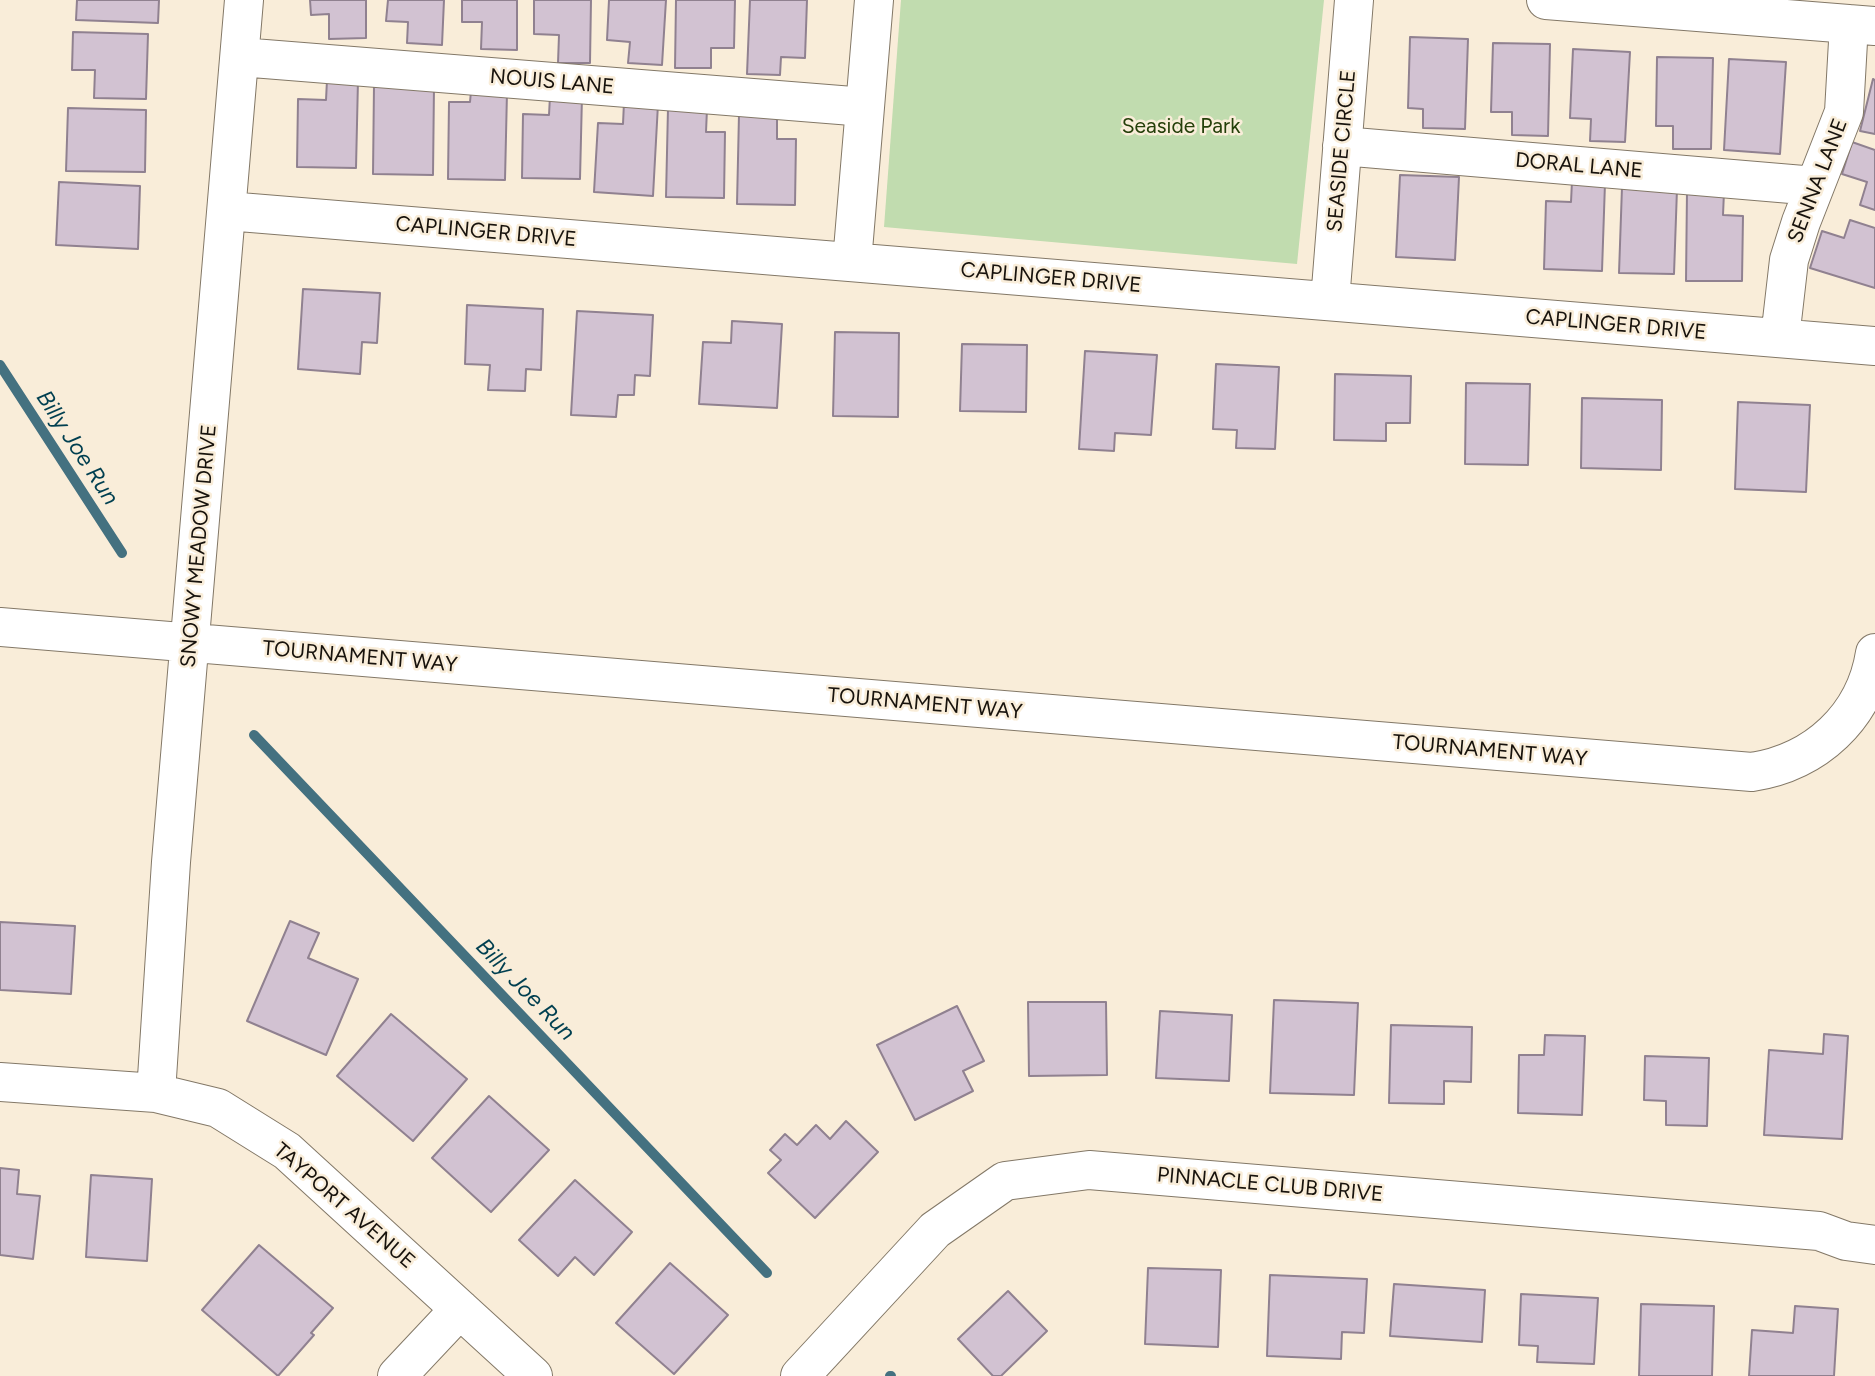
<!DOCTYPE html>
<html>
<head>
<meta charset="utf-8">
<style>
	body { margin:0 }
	canvas { display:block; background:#f9edd9 }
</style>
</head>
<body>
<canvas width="1875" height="1376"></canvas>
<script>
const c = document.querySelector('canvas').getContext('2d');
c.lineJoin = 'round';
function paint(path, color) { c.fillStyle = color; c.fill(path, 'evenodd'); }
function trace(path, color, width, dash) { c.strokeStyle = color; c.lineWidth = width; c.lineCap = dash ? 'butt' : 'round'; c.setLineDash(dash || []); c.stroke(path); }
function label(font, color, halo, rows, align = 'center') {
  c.font = font + ' Figtree,sans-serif'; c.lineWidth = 5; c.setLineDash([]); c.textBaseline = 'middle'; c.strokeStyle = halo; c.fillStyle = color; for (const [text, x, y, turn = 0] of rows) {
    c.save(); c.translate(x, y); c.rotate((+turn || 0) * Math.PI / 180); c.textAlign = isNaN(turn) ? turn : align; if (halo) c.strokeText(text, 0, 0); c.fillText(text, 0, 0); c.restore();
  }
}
paint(new Path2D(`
	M901 0H1324L1297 264 884 227Z`), '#c1dcaf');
trace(new Path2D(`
	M0 365 122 553
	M254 735 767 1273
	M890 1376H891`), '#447180', 10);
const building = new Path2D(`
	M77 0H159L158 23 76 20Z
	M310 0H366V38L329 39V14L311 15Z
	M388 0H444L442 45 407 43 408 22 386 21Z
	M462 0H517V50L481 49 482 22H462Z
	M534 0H591L590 63H558L559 35 534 34Z
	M609 0H666L662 65 628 63 630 42 607 40Z
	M676 0H735L734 48H711V68H675Z
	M750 0H807L805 58 781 57 780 75 747 74Z
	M73 32 148 34 146 99 94 98 95 70H72Z
	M1410 37 1468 39 1465 129 1423 128V109L1408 108Z
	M1493 43 1550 44 1548 136 1512 135V112H1491Z
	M1573 49 1630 52 1625 142 1590 141 1591 119 1570 118Z
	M1657 57 1713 58 1711 149H1673V126H1656Z
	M1729 59 1786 62 1780 154 1724 150Z
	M1873 79 1875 80V134L1860 131Z
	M327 80H358L356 168 297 167 298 99 326 100Z
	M374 85 434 86 433 175 373 174Z
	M471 91 507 92 505 180 448 179 449 102H470Z
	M550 96H582L580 179 522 178 523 114 549 115Z
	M624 102 658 104 653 196 594 192 598 123 623 124Z
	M68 108 146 110 145 172 66 171Z
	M668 108 707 109 706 132H725L724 198 666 197Z
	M739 114H777V139H796L795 205 737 204Z
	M1852 142 1875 150V210L1860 205 1867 182 1842 174Z
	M1400 175 1459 177 1455 260 1396 257Z
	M1572 181 1605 183 1602 271 1544 269 1546 201 1571 202Z
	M59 182 140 186 138 249 56 245Z
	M1622 187 1677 189 1674 274 1619 273Z
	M1687 191 1724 192 1723 215 1743 216 1742 281H1686Z
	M1850 220 1875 228V288L1810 268 1822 231 1844 238Z
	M303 289 380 293 377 343 362 342 360 374 298 369Z
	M467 305 543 309 541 370 526 369 525 391 488 390 490 365 465 364Z
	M577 311 653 315 650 376 635 375 634 395H618L616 417 571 415Z
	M732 321 782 324 777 408 699 404 703 342 731 343Z
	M835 332 899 333 898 417 833 416Z
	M962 344 1027 345 1026 412 960 411Z
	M1085 351 1157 355 1151 435 1115 433 1114 451 1079 449Z
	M1216 364 1279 367 1275 449 1236 448 1237 430 1213 429Z
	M1335 374 1411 376 1410 423H1386V441L1334 440Z
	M1466 383 1530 384 1528 465 1465 464Z
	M1582 398 1662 400 1661 470 1581 468Z
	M1738 402 1810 405 1806 492 1735 489Z
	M290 921 319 933 308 958 358 979 326 1055 247 1021Z
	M0 922 75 926 71 994 0 990Z
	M1274 1000 1358 1003 1354 1095 1270 1093Z
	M1028 1002H1106L1107 1075 1029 1076Z
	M957 1006 984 1061 963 1071 973 1091 915 1120 877 1045Z
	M1160 1011 1232 1015 1229 1081 1156 1078Z
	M391 1014 467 1079 413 1141 337 1076Z
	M1391 1025 1472 1027 1471 1082 1444 1081V1104L1389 1103Z
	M1824 1034 1848 1036 1842 1139 1764 1135 1769 1050 1823 1054Z
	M1545 1035 1585 1036 1582 1115 1518 1113 1519 1055H1544Z
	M1645 1056 1709 1058 1707 1126 1666 1125V1101L1644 1100Z
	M489 1096 549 1150 491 1212 432 1158Z
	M846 1121 878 1152 815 1218 768 1173 781 1160 770 1150 785 1134 797 1145 816 1125 830 1139Z
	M0 1168 19 1170 17 1194 40 1196 33 1259 0 1255Z
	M91 1175 152 1179 147 1261 86 1257Z
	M575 1180 632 1232 594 1275 575 1257 558 1276 519 1240Z
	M259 1245 333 1308 311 1333 314 1335 278 1376 202 1310Z
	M670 1263 728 1315 674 1374 616 1323Z
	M1148 1268 1221 1270 1218 1347 1145 1344Z
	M1270 1275 1367 1279 1364 1333 1342 1332 1341 1359 1267 1356Z
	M1394 1284 1485 1290 1482 1342 1390 1336Z
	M1008 1291 1047 1331 1001 1376H993L958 1339Z
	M1521 1294 1598 1298 1594 1364 1537 1362 1538 1346 1519 1345Z
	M1641 1304 1714 1306 1712 1376H1639Z
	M1795 1306 1838 1309 1834 1376H1749L1752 1330 1793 1333Z`);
paint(building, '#d2c2d2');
trace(building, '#908190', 2);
const minor = new Path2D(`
	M1546 0 1875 26
	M240 57 865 107
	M1342 146 1815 186
	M227 211 1875 346
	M852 262 874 0
	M1330 301 1354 0
	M1780 338 1789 260 1801 222 1844 112 1849 24
	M0 627 1752 772C1816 762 1865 717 1875 653
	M0 1082 156 1093 218 1108 287 1151 533 1376
	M156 1093 171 862 244 0
	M397 1376 460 1309
	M800 1376 935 1230 1005 1181 1089 1170 1819 1231 1846 1241 1875 1245`);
trace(minor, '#837867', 40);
trace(minor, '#fff', 38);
label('21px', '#17120c', '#f9edd9', [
	["NOUIS LANE",552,82,5],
	["SEASIDE CIRCLE",1342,151,-85],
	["DORAL LANE",1579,166,5],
	["SENNA LANE",1818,181,-69],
	["CAPLINGER DRIVE",486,232,5],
	["CAPLINGER DRIVE",1051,278,5],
	["CAPLINGER DRIVE",1616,325,5],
	["SNOWY MEADOW DRIVE",199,546,-85],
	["TOURNAMENT WAY",360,657,5],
	["TOURNAMENT WAY",925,704,5],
	["TOURNAMENT WAY",1490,751,5],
	["PINNACLE CLUB DRIVE",1270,1185,5],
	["TAYPORT AVENUE",344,1206,41]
]);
label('21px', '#243f09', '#f9edd9', [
	["Seaside Park",1181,127]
]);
label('italic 23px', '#003f50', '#f9edd9', [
	["Billy Joe Run",77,448,57],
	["Billy Joe Run",525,990,46]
]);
</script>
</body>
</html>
